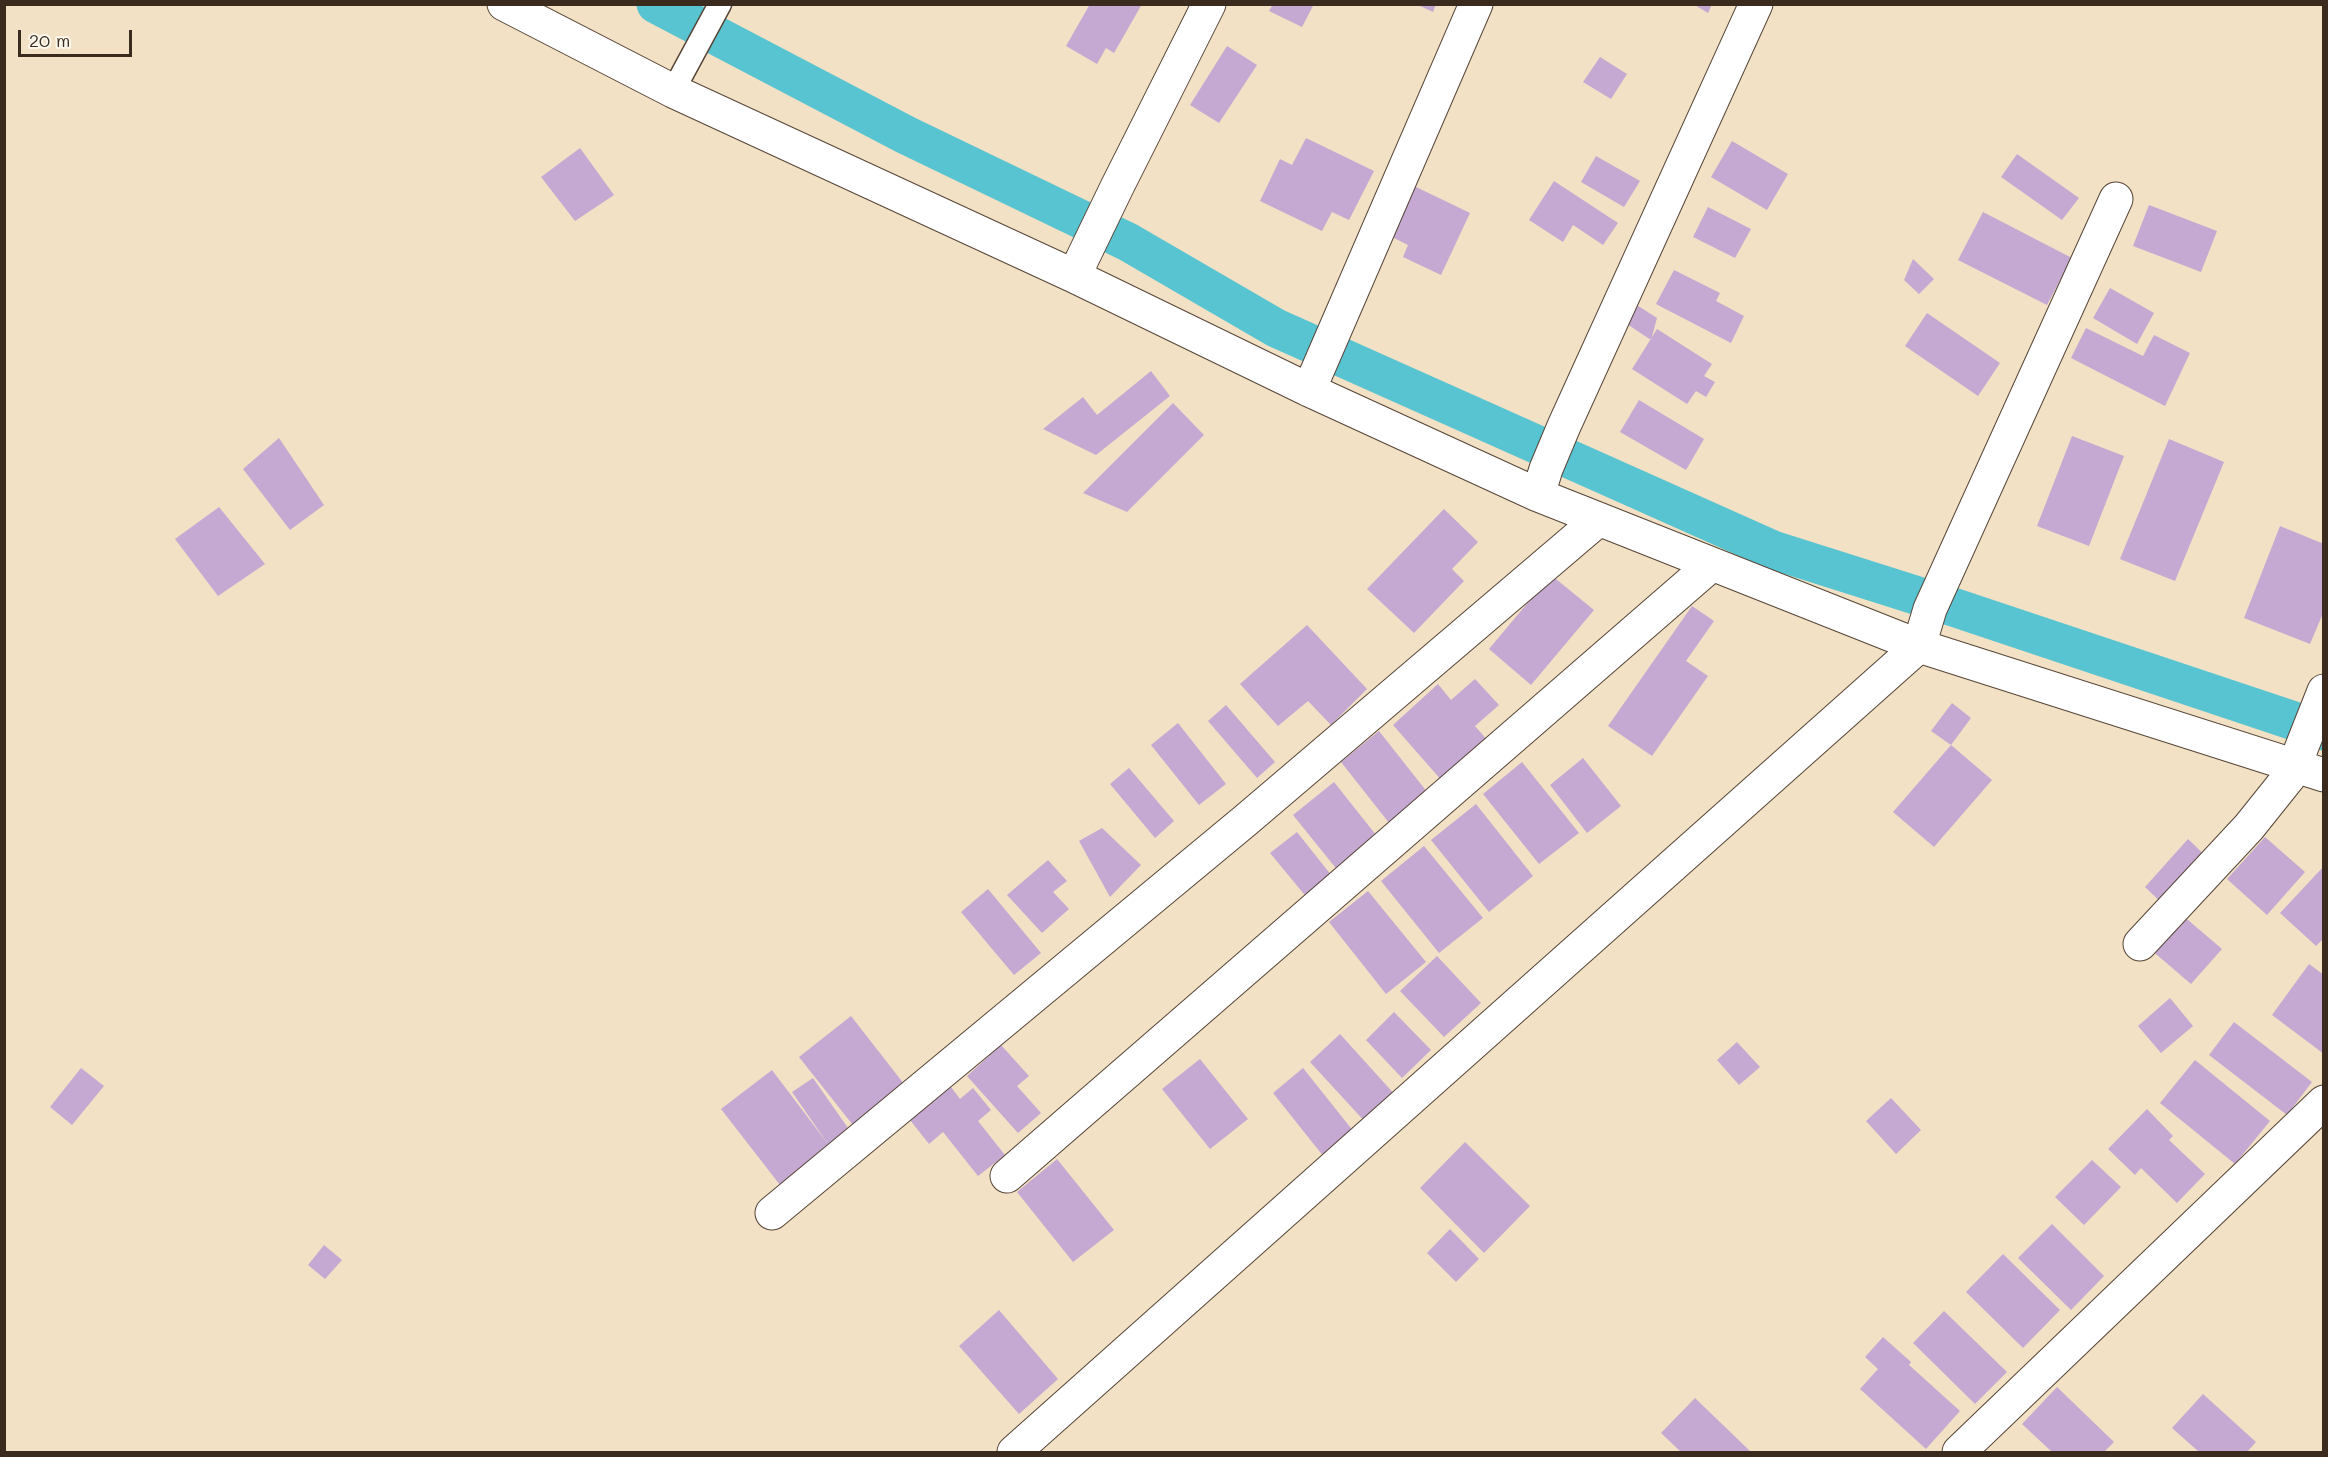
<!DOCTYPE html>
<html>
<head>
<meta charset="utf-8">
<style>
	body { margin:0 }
	#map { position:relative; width:2328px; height:1457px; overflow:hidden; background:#f2e1c4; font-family:Mali,sans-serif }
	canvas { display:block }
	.frame { position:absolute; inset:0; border:6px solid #3b2a1e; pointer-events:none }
	.scale { position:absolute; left:18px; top:30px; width:114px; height:27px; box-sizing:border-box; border:3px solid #3b2a1e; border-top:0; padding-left:8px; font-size:18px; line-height:21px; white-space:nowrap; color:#3b2a1e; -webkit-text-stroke:4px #fbf7ec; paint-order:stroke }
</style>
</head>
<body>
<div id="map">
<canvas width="2328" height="1457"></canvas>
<div class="frame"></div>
<div class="scale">20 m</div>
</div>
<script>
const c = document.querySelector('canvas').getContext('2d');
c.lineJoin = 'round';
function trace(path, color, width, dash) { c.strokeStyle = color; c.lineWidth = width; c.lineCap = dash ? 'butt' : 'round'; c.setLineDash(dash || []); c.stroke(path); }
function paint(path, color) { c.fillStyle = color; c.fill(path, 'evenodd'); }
trace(new Path2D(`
	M656 4 906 135 1128 242 1276 328 1773 550 1956 608 2324 731`), '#58c4d1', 39);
paint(new Path2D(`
	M1090 4H1142L1114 53 1106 48 1097 64 1066 46Z
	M1273 4H1314L1302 27 1269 11Z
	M1416 4H1436L1433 12Z
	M1693 4H1712L1708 13Z
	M1227 46 1257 65 1219 123 1190 105Z
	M1600 57 1627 74 1611 99 1583 82Z
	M1306 138 1374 171 1349 220 1332 212 1322 231 1260 201 1280 159 1292 165Z
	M1732 141 1788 174 1767 210 1711 177Z
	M580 148 614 195 575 221 541 177Z
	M2017 154 2079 198 2062 220 2001 177Z
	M1596 156 1640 181 1624 207 1581 182Z
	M1554 181 1618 223 1603 245 1573 225 1563 242 1529 220Z
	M1414 186 1470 213 1441 275 1403 257 1408 245 1390 236Z
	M2149 205 2217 231 2201 272 2133 246Z
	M1708 207 1751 229 1735 258 1693 237Z
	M1983 212 2072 258 2047 305 1958 260Z
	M1913 259 1934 279 1919 294 1904 280Z
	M1674 270 1720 293 1716 301 1744 316 1731 343 1656 304Z
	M2110 288 2154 313 2137 344 2093 318Z
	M1632 302 1657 318 1651 340 1621 320Z
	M1927 313 2000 363 1978 396 1905 346Z
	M2086 328 2143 356 2154 335 2190 353 2165 406 2071 358Z
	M1657 329 1712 364 1704 376 1715 382 1706 397 1696 391 1687 404 1632 369Z
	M1151 371 1170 396 1096 455 1043 429 1083 397 1097 415Z
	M1639 400 1704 439 1686 470 1620 432Z
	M1173 403 1204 435 1127 512 1083 493Z
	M2072 436 2124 456 2089 546 2037 526Z
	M279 438 324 505 290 530 243 469Z
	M2169 439 2224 462 2175 581 2120 559Z
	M219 507 265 564 218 596 175 539Z
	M1444 509 1478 542 1452 569 1464 581 1414 633 1367 589Z
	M2280 526 2324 544V611L2310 644 2244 618Z
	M1551 575 1594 610 1531 685 1489 649Z
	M1692 606 1714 621 1686 661 1708 676 1652 756 1608 726Z
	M1307 625 1367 689 1331 725 1308 701 1278 726 1240 684Z
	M1475 679 1499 705 1475 726 1495 749 1450 790 1393 725 1438 684 1451 700Z
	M1952 703 1971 718 1951 745 1931 731Z
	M1226 705 1275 762 1257 778 1208 721Z
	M1178 723 1226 784 1199 805 1151 745Z
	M1379 731 1435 802 1397 833 1341 762Z
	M1951 745 1992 780 1934 847 1893 812Z
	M1583 758 1621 806 1587 833 1550 785Z
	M1522 762 1579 833 1539 864 1483 794Z
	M1129 768 1174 821 1155 838 1110 784Z
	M1334 782 1384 845 1343 877 1293 815Z
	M1476 804 1533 876 1489 912 1431 840Z
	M1102 828 1141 865 1110 897 1079 841Z
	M1297 832 1339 885 1313 905 1270 853Z
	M2265 837 2305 872 2267 915 2227 879Z
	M2188 839 2213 863 2169 910 2145 887Z
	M1424 846 1483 918 1439 953 1381 881Z
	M1048 860 1067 881 1053 892 1069 909 1042 933 1007 895Z
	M2324 866V938L2316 946 2280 913Z
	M988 889 1041 953 1014 975 961 912Z
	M1368 891 1426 962 1386 994 1329 922Z
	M2181 914 2222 949 2191 984 2150 949Z
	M1437 956 1481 1003 1444 1037 1400 991Z
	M2309 964 2324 975V1054L2272 1015Z
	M2170 998 2193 1026 2161 1053 2138 1026Z
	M1394 1012 1431 1050 1402 1078 1366 1040Z
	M851 1016 911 1093 860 1134 799 1057Z
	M2234 1022 2312 1082 2287 1115 2209 1055Z
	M1340 1034 1397 1097 1368 1125 1310 1062Z
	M1737 1042 1760 1067 1739 1085 1717 1060Z
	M1001 1045 1029 1076 1017 1086 1041 1113 1018 1133 967 1076Z
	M1200 1059 1248 1119 1210 1149 1162 1089Z
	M2195 1060 2270 1121 2235 1164 2160 1103Z
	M81 1068 104 1086 72 1125 50 1107Z
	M1303 1068 1354 1132 1324 1157 1273 1093Z
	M772 1070 828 1144 792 1092 813 1078 855 1138 787 1194 721 1109Z
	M951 1087 960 1099 973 1088 991 1110 978 1121 1005 1155 978 1176 943 1132 929 1144 910 1120Z
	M1891 1098 1921 1130 1896 1154 1866 1121Z
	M2147 1109 2173 1136 2169 1140 2205 1174 2177 1203 2141 1168 2135 1175 2108 1149Z
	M1465 1142 1530 1206 1484 1253 1420 1188Z
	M1057 1159 1114 1230 1073 1262 1017 1192Z
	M2092 1160 2121 1187 2084 1225 2055 1197Z
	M2052 1224 2104 1276 2071 1310 2018 1258Z
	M1450 1229 1479 1259 1456 1282 1427 1253Z
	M324 1245 342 1260 325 1279 308 1265Z
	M2003 1254 2060 1310 2023 1348 1966 1292Z
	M999 1310 1058 1379 1019 1414 959 1346Z
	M1944 1311 2007 1372 1975 1404 1913 1343Z
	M1883 1337 1911 1362 1909 1365 1960 1411 1926 1449 1860 1389 1878 1369 1865 1357Z
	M2057 1387 2114 1442 2104 1452H2052L2022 1424Z
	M2203 1394 2256 1442 2247 1452H2199L2172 1428Z
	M1695 1398 1751 1452H1681L1661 1433Z`), '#c5a9d3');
const lane = new Path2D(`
	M673 91 720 4`);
const street = new Path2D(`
	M504 4 673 91 1074 276 1309 390 1538 495 1919 646 2324 775
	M1074 276 1117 187 1209 4
	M1309 390 1476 4
	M1538 495 1546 469 1564 426 1756 4
	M2140 944 2249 827 2297 767 2301 749 2324 691
	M1007 1176 1711 565
	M772 1213 1246 820 1598 520
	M1014 1452 1919 646 1930 609 2116 199
	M1959 1452 2324 1102`);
trace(lane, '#564537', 25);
trace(street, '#564537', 35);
trace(lane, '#fff', 22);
trace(street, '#fff', 33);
</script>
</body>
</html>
